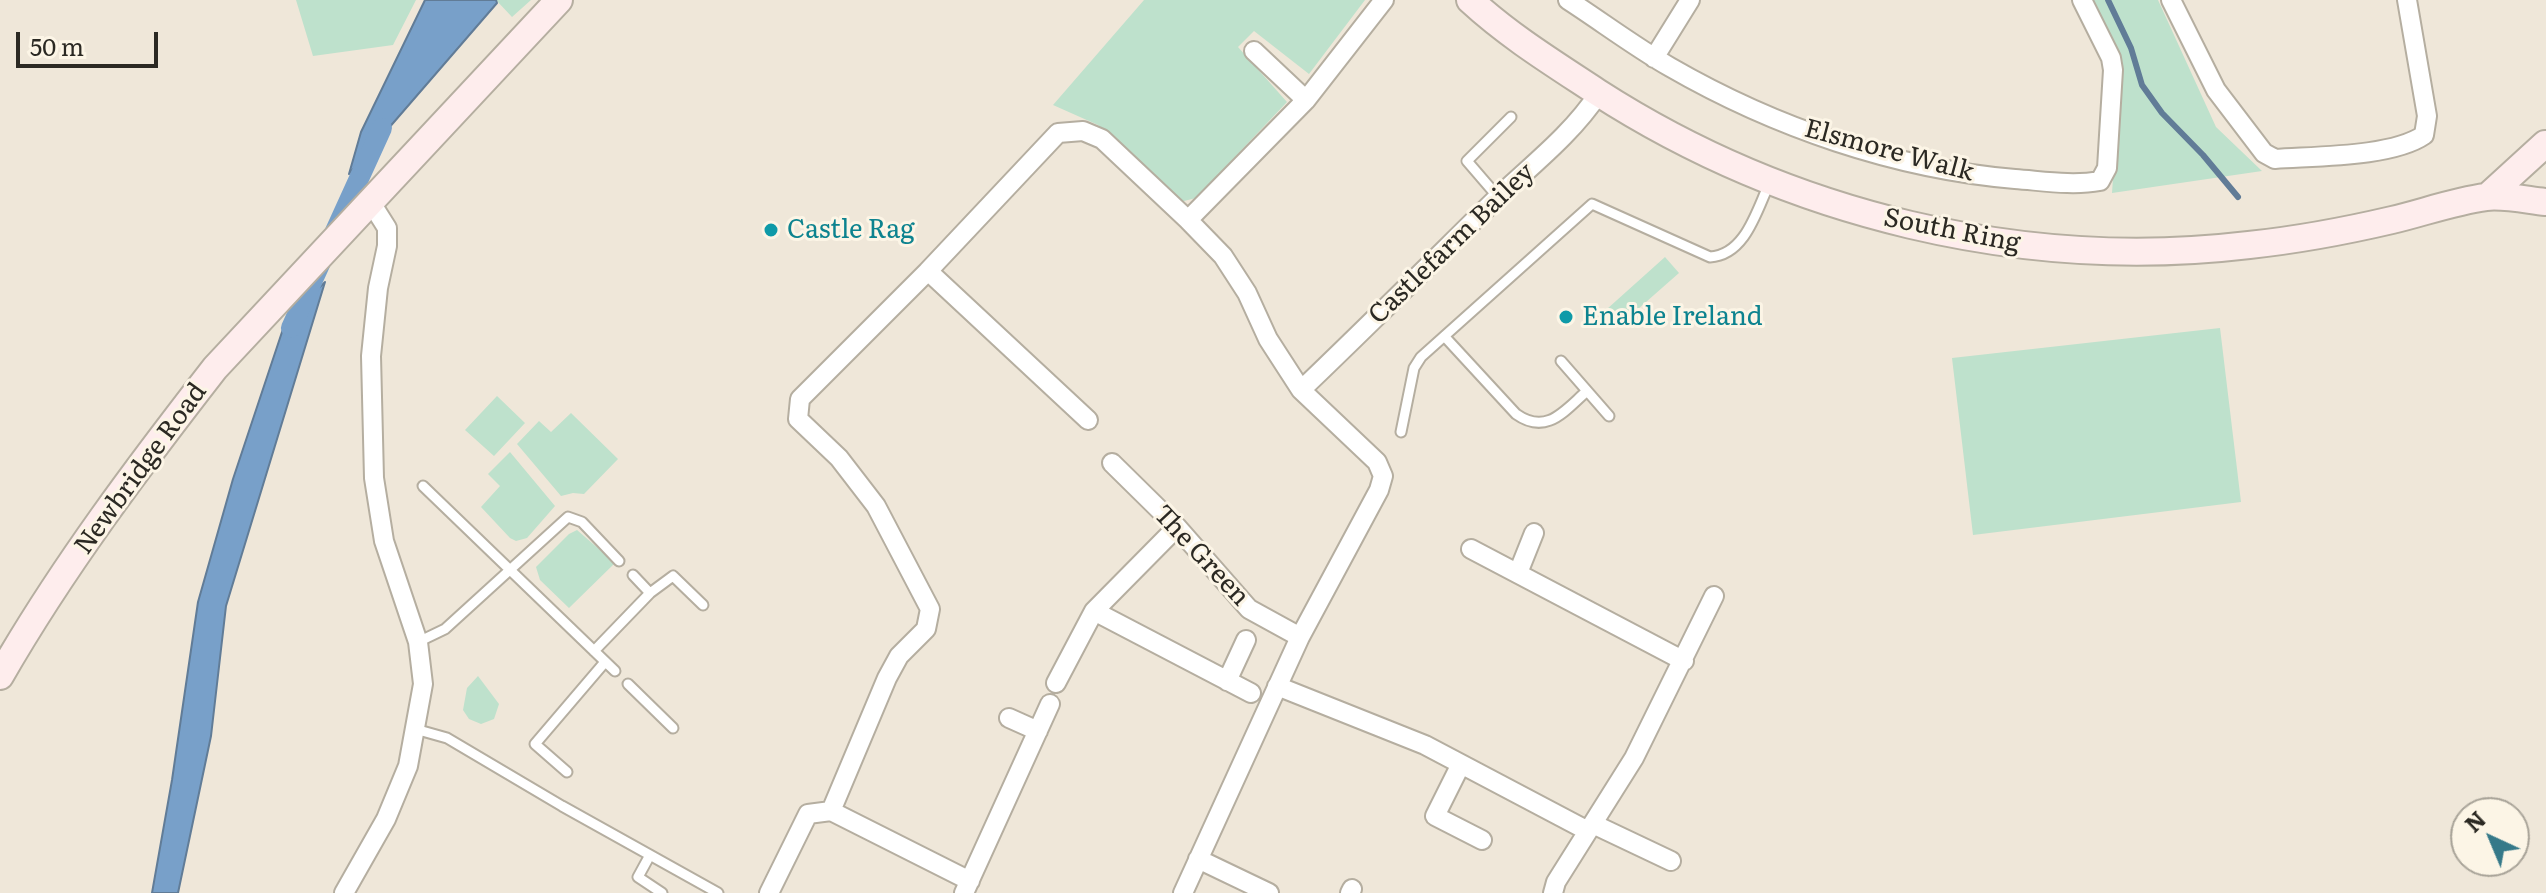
<!DOCTYPE html>
<html>
<head>
<meta charset="utf-8">
<style>
	body { margin:0 }
	#map { position:relative; width:2546px; height:893px; overflow:hidden; background:#efe7d9; font-family:Literata,serif }
	canvas { display:block }
	.north { position:absolute; left:2450px; top:797px; width:80px; height:80px; box-sizing:border-box; background:#fcf5e6; border:2px solid #a8a398; border-radius:50%; rotate:316deg; font-size:22px; font-weight:700; line-height:32px; text-align:center; color:#2b2923 }
	.north::after { content:''; display:block; margin:auto; width:28px; height:36px; background:#357989; clip-path:polygon(50% 0,100% 100%,50% 72%,0 100%) }
	.scale { position:absolute; left:16px; top:32px; width:142px; height:36px; box-sizing:border-box; border:4px solid #2b2923; border-top:0; padding-left:10px; font-size:24px; line-height:28px; white-space:nowrap; color:#2b2923; -webkit-text-stroke:6px #fcf5e6; paint-order:stroke }
</style>
</head>
<body>
<div id="map">
<canvas width="2546" height="893"></canvas>
<div class="north">N</div>
<div class="scale">50 m</div>
</div>
<script>
const c = document.querySelector('canvas').getContext('2d');
c.lineJoin = 'round';
function paint(path, color) { c.fillStyle = color; c.fill(path, 'evenodd'); }
function trace(path, color, width, dash) { c.strokeStyle = color; c.lineWidth = width; c.lineCap = dash ? 'butt' : 'round'; c.setLineDash(dash || []); c.stroke(path); }
function label(font, color, halo, rows, align = 'center') {
  c.font = font + ' Literata,serif'; c.lineWidth = 6; c.setLineDash([]); c.textBaseline = 'middle'; c.strokeStyle = halo; c.fillStyle = color; for (const [text, x, y, turn = 0] of rows) {
    c.save(); c.translate(x, y); c.rotate((+turn || 0) * Math.PI / 180); c.textAlign = isNaN(turn) ? turn : align; if (halo) c.strokeText(text, 0, 0); c.fillText(text, 0, 0); c.restore();
  }
}
paint(new Path2D(`
	M296 0H416L393 45 313 56Z
	M496 0H531L512 17Z
	M1144 0H1365L1309 74 1254 31 1238 47 1287 102 1196 198 1180 202 1098 125 1053 105Z
	M2090 0H2158L2216 127 2262 171 2112 193 2119 86Z
	M1665 257 1679 273 1621 324 1607 309Z
	M2220 328 2241 502 1973 535 1952 358Z
	M497 396 525 423 494 456 465 430Z
	M571 413 618 459 584 494 573 493 561 496 517 444 539 421 551 432Z
	M510 452 555 506 527 538 516 541 510 538 481 507 500 486 488 474Z
	M577 530 615 563 569 608 540 580 536 567 569 534Z
	M478 676 499 704 494 719 481 724 469 719 463 710 467 688Z`), '#bee1cc');
const water = new Path2D(`
	M425 0H496L497 3 349 174 361 132Z
	M325 282 226 606 211 736 178 893H152L172 780 198 602 233 479 286 320Z`);
paint(water, '#78a0c9');
trace(water, '#617c97', 2);
trace(new Path2D(`
	M2108 0 2131 48 2142 85 2162 113 2203 155 2238 197`), '#617c97', 6);
trace(new Path2D(`
	M291 328 382 128`), '#78a0c9', 20);
const lane = new Path2D(`
	M1498 197 1467 161 1511 117
	M1445 337 1516 414C1547 436 1565 410 1587 391
	M1561 361 1609 416
	M1401 432 1414 368 1421 357 1592 204 1710 257C1746 255 1757 209 1770 182
	M423 486 615 671
	M633 575 650 593
	M418 642 445 629 568 517 582 522 619 561
	M594 651 650 593 673 576 703 605
	M628 684 673 728
	M415 729 447 738 562 806 718 893
	M567 772 535 744 605 662
	M650 855 638 877 662 893`);
const street = new Path2D(`
	M1568 0C1602 22 1635 47 1670 67 1774 127 1895 169 2015 179 2043 181 2072 186 2100 181L2107 168 2113 70 2111 58 2082 0
	M2171 0 2216 90 2264 153 2275 159C2316 156 2392 157 2424 135L2427 116 2407 0
	M1254 51 1306 100
	M1654 58 1690 0
	M1301 390C1367 327 1432 262 1497 198 1533 164 1572 134 1599 93
	M1088 420 928 271 1058 133 1083 131 1102 139 1188 220 1306 100 1384 0
	M1112 463 1177 527 1249 609 1300 637
	M1471 549 1684 661
	M1518 573 1534 533
	M1094 611 1251 693
	M1227 681 1246 640
	M1056 683 1094 611 1177 527
	M1277 686 1425 745 1588 831
	M1009 718 1038 731
	M1461 764 1435 816 1482 840
	M831 811 970 881
	M1593 824 1671 861
	M1198 859 1269 893
	M344 893 386 819 408 766 423 684 418 642 384 541 374 478 371 356 378 288 387 246V228L370 201
	M769 893 808 814 831 811 887 678 899 656 926 629 930 609 876 506 839 458 798 419 800 399 928 271
	M964 893 1050 704
	M1183 893 1300 637 1379 490 1383 476 1377 462 1301 390 1268 339 1247 293 1223 256 1188 220
	M1350 893 1352 889
	M1553 893 1556 882 1634 758 1714 596`);
const secondary = new Path2D(`
	M1470 0C1509 36 1553 63 1597 92 1788 215 2023 272 2249 245 2296 240 2345 231 2392 220 2422 213 2455 201 2486 197 2505 195 2527 200 2546 202
	M2487 197 2545 144
	M0 676C62 568 138 467 215 368L559 0`);
trace(lane, '#b5aea0', 13);
trace(street, '#b5aea0', 22);
trace(secondary, '#b5aea0', 30);
trace(lane, '#fff', 9);
trace(street, '#fff', 18);
trace(secondary, '#feeded', 26);
for (const [x, y, r, color] of [
	[771,230,8,"#0f9aa8"],
	[1566,317,8,"#0f9aa8"]
]) { const dot = new Path2D(); dot.arc(x, y, r, 0, 2 * Math.PI); c.fillStyle = color; c.fill(dot); trace(dot, '#fcf5e6', 3); }
label('26px', '#2b2923', '#fcf5e6', [
	["Elsmore Walk",1889,151,15],
	["South Ring",1952,231,11],
	["Castlefarm Bailey",1452,244,-44],
	["Newbridge Road",141,469,-54],
	["The Green",1201,556,47]
]);
label('26px', '#0d838f', '#fcf5e6', [
	["Castle Rag",787,230],
	["Enable Ireland",1582,317]
], 'left');
</script>
</body>
</html>
